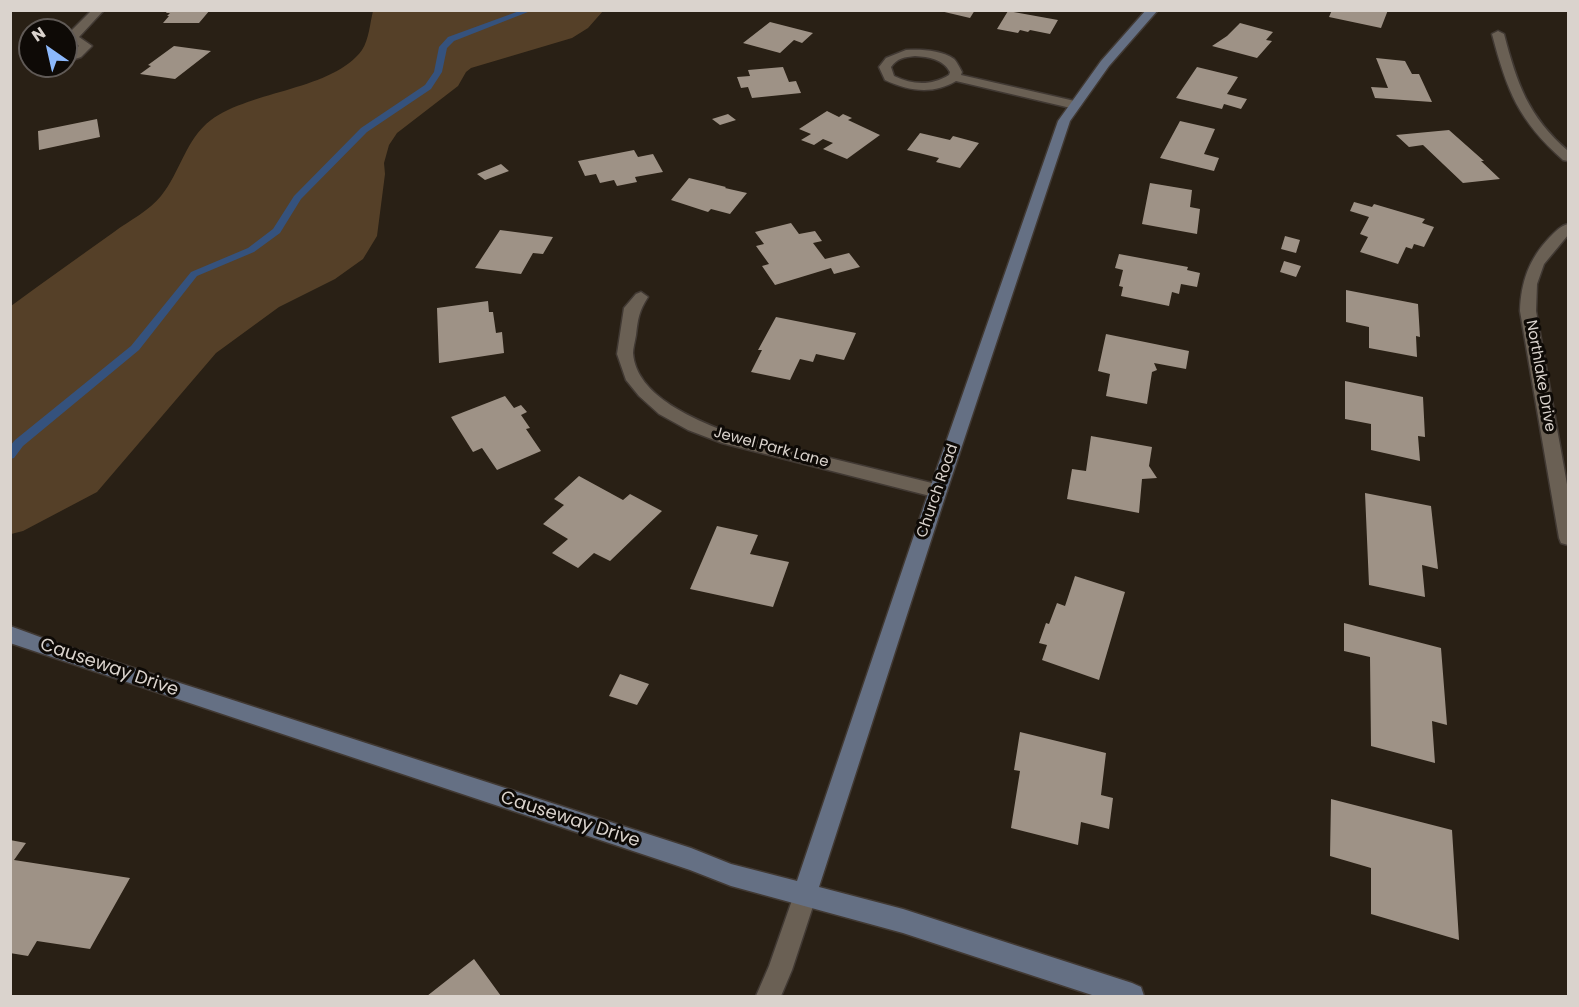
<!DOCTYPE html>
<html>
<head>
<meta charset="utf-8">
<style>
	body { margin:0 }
	#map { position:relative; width:1579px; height:1007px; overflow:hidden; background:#292015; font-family:Poppins,sans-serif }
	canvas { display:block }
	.frame { position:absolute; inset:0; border:12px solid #dad3cd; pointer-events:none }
	.north { position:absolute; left:18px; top:18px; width:60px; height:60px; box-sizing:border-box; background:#0e0a06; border:2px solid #605a56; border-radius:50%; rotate:326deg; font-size:16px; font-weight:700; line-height:24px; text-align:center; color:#dad3cd }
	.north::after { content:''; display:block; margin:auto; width:21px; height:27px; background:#8cb9fc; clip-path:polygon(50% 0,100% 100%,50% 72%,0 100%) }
</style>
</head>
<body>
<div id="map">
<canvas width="1579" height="1007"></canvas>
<div class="frame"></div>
<div class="north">N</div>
</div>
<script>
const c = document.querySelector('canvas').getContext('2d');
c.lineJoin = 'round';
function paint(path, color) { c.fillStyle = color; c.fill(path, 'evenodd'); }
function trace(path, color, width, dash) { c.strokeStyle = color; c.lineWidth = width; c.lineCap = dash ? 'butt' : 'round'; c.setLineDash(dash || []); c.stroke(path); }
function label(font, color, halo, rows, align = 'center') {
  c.font = font + ' Poppins,sans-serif'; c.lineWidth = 6; c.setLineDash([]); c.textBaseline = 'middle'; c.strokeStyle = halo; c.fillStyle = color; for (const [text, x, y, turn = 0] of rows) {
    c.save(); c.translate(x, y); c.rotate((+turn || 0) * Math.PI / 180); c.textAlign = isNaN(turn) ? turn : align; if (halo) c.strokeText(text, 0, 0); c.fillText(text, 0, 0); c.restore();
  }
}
paint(new Path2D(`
	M373 11H603L588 28 572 38 471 68 466 72 458 86 397 133 389 145 384 163 385 174 377 236 363 259 335 279 279 307 216 353 97 492 23 531 11 534V306C45 281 80 256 114 232 130 220 149 211 161 196 181 171 185 140 211 120 252 90 333 90 362 50 369 39 370 23 373 11Z`), '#554028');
paint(new Path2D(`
	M522 10H533L454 41 447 48 442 72 431 89 367 132 301 199 280 233 254 252 197 276 139 350 23 446 14 458 10 459V446L15 440 131 346 191 272 248 248 273 229 294 196 361 128 425 85 434 72 439 47 448 37Z`), '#35527d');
paint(new Path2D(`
	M168 10H210L199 23H163L169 16H167L170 13H166Z
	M936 10H975L970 18Z
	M1332 10 1347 12 1388 10 1381 28 1329 17Z
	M1008 11 1058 20 1050 34 1030 30 1028 32 1020 30 1018 33 997 29Z
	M770 22 813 33 802 43 794 40 780 53 743 43Z
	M1240 23 1273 32 1266 40 1272 41 1257 58 1212 46 1227 36Z
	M174 46 211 51 175 79 140 74 151 66 148 65Z
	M1376 58 1405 61 1412 74H1419L1432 102 1375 98 1371 87 1388 88Z
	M783 67 789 82 796 81 801 93 752 98 748 87 741 88 737 77 750 76 748 70Z
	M1197 67 1238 77 1227 94 1247 99 1241 109 1224 104 1222 109 1176 98Z
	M827 111 839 117 843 114 852 118 848 120 880 135 847 159 823 149 833 143 823 139 814 145 801 140 811 134 799 129Z
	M728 114 736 120 720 125 712 119Z
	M97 119 100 137 39 150 38 131Z
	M1180 121 1215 129 1204 154 1219 158 1214 171 1160 158Z
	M1449 130 1484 161H1481L1500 179 1463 183 1423 145 1409 147 1396 135Z
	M920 133 950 140 953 136 979 143 960 168 936 162 939 158 907 150Z
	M634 150 638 157 653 154 663 172 635 177 637 182 617 186 614 180 600 183 596 174 585 176 578 161Z
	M501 164 509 171 485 180 477 174Z
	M689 178 726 187 725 188 747 193 730 214 711 209 708 212 671 200Z
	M1150 183 1192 190 1190 207 1200 209 1197 234 1142 224Z
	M1354 202 1372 207 1374 204 1425 219 1422 223 1434 227 1424 247 1414 244 1412 249 1406 247 1398 264 1360 252 1368 237 1360 234 1369 217 1350 211Z
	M791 223 799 234 815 231 822 241 813 243 825 259 849 253 860 267 834 274 831 268 775 285 762 266 769 264 756 246 764 244 755 232Z
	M500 230 553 237 543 254 533 253 521 274 475 268Z
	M1285 236 1300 240 1296 253 1281 249Z
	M1119 254 1188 267 1187 270 1200 273 1197 287 1181 284 1179 294 1172 292 1169 306 1121 296 1123 287 1119 286 1123 270 1115 268Z
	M1284 261 1301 266 1296 277 1280 272Z
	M1346 290 1418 304 1420 337 1416 336 1417 357 1369 348V327L1346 322Z
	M488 301 489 312H493L496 333 502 332 504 353 439 363 437 308Z
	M776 317 856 333 844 360 816 354 813 362 800 359 790 380 751 372 762 350H758Z
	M1106 334 1189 351 1186 369 1154 363 1157 370 1152 372 1147 404 1106 396 1110 374 1098 371Z
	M1345 381 1423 397 1425 437 1418 436 1420 461 1371 450V424L1345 419Z
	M505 396 514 408 521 405 527 412 521 415 530 428 526 429 541 451 497 470 482 448 473 452 451 417Z
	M1091 436 1152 447 1149 466 1157 478 1142 479 1139 513 1067 499 1072 469 1086 471Z
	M579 476 623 500 630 494 662 511 610 561 594 553 578 568 552 553 568 539 543 524 564 505 554 499Z
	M1365 493 1431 506 1438 569 1422 565 1425 597 1369 585Z
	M717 526 758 535 750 554 789 562 773 607 690 589Z
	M1075 576 1125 592 1099 680 1042 660 1047 645 1039 643 1046 623 1049 624 1057 603 1065 606Z
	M1344 623 1441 648 1447 725 1432 721 1435 763 1371 746 1370 657 1344 651Z
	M620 674 649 684 637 705 609 696Z
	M1020 732 1106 753 1101 795 1113 798 1109 829 1081 822 1078 845 1011 828 1020 771 1014 770Z
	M1331 799 1452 830 1459 940 1371 914V868L1330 856Z
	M10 840 26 843 14 860 130 878 90 949 37 941 28 956 10 953Z
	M474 959 501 996H427Z`), '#9e9286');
const street = new Path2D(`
	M92 10H104L79 37 92 46 81 57 66 62V55L79 46 76 43 66 42V36Z
	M1498 31 1504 34C1517 84 1528 116 1568 151V161L1563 160C1518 120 1507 91 1492 34Z
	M906 50C920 49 942 50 954 59 957 62 960 68 962 72L961 75 1079 102 1081 105 1075 109 956 81C933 95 908 91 885 80L879 67 886 58ZM915 56C929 57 943 59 950 72L949 75C931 86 913 85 894 76L891 67C897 58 905 57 915 56Z
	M30 51V60L24 57 26 52Z
	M1568 224V235L1544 264 1537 284 1536 311 1568 490V545L1561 543 1559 538 1520 311C1521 282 1529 259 1549 238 1555 232 1560 226 1568 224Z
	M641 292 648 297C639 311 638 318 636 335 635 341 633 348 633 353 636 397 698 421 732 434L944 486 947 491 944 496 938 498 722 443 688 430 659 414 639 396 626 380 617 354 624 308 636 294Z
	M805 882 813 886 817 894 792 970 781 996H756L769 966 797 886Z`);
const secondary = new Path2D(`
	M1146 10H1158L1109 66 1070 121 947 491 819 887 903 909 1132 983 1141 987 1144 996H1095L903 933 731 886 690 870 10 643V626L59 644 691 848 731 864 797 881 929 491 1058 121 1101 61Z`);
trace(street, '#413933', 3);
trace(secondary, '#413933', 3);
paint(street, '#6a6054');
paint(secondary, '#657084');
label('15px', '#dad3cd', '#0e0a06', [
	["Northlake Drive",1540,376,80],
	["Jewel Park Lane",771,448,15],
	["Church Road",938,491,-71]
]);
label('18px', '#dad3cd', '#0e0a06', [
	["Causeway Drive",109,668,19],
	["Causeway Drive",570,820,18]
]);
</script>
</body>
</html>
